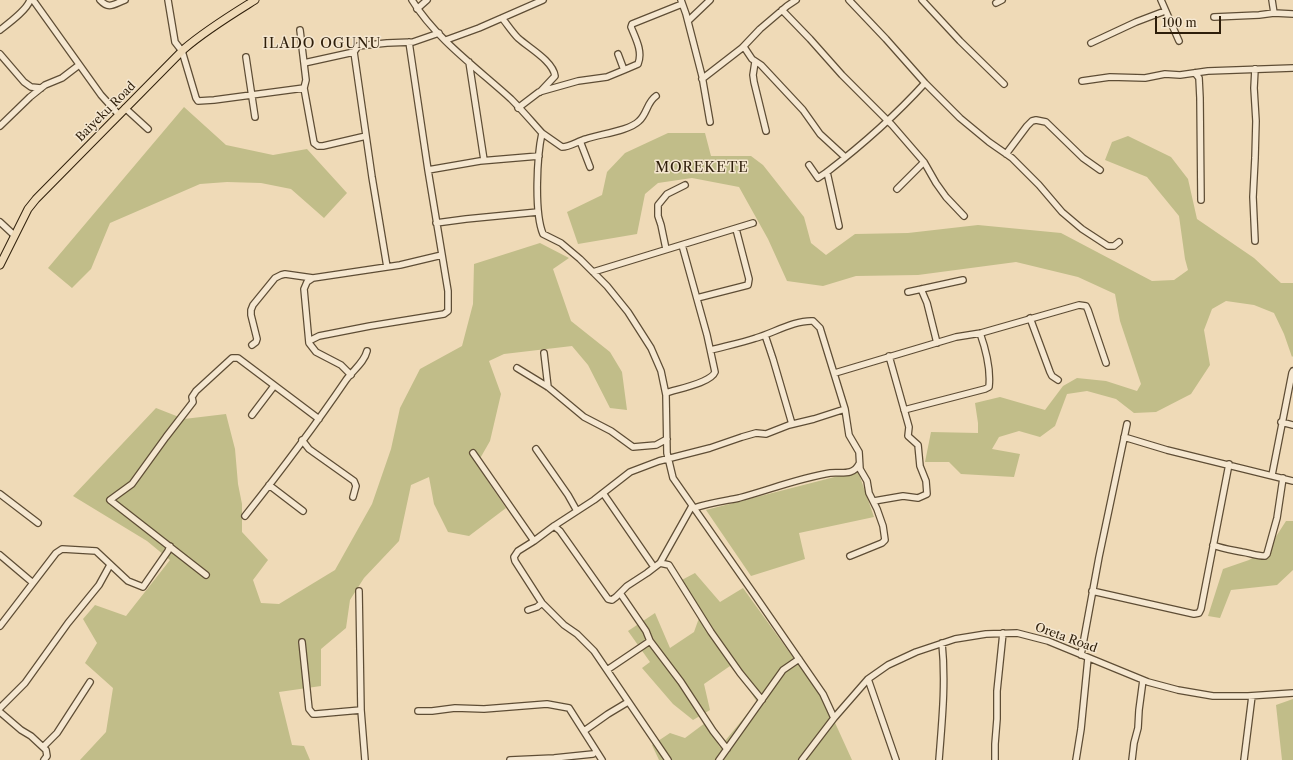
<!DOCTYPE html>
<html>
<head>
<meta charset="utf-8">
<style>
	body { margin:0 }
	#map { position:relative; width:1293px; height:760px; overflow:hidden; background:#efdab7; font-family:"Libre Caslon Text",serif }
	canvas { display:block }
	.scale { position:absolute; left:1155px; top:16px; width:66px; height:18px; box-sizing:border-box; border:2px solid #2e1e0a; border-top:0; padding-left:5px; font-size:12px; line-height:14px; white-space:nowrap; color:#2e1e0a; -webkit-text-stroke:3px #f5e7d0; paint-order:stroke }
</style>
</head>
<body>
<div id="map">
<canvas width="1293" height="760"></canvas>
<div class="scale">100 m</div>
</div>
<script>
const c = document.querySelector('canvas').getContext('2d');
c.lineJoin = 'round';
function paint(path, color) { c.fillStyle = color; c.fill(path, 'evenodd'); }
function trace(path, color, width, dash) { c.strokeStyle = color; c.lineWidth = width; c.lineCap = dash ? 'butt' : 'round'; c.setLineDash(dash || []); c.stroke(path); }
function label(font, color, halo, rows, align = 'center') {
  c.font = font + ' "Libre Caslon Text",serif'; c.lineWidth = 3; c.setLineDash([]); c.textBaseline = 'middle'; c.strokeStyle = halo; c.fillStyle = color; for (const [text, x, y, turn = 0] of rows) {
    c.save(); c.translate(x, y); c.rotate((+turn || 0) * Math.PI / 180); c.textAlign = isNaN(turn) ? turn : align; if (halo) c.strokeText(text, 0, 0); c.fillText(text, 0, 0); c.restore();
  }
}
paint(new Path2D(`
	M184 107 226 145 273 155 307 149 347 193 324 218 291 189 261 183 227 182 200 184 110 223 91 269 72 288 48 268Z
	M668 133H705L711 156H751L763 165 804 217 811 243 826 255 855 234 908 233 978 225 1061 233 1152 281 1174 280 1188 270 1185 259 1179 216 1147 177 1105 160 1112 142 1128 136 1171 157 1188 179 1197 219 1254 258 1281 283H1293V356L1292 357 1284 334 1274 313 1254 305 1226 301 1212 309 1204 330 1210 365 1191 394 1156 412 1134 413 1116 399 1087 391 1067 394 1055 426 1040 437 1019 431 999 437 992 449 1020 454 1014 477 961 474 949 462H925L931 432 978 433V423L975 403 1000 397 1045 410 1063 386 1077 378 1106 381 1137 391 1141 384 1120 321 1115 294 1078 277 1016 262 918 275 856 276 823 286 787 281 768 239 739 187 692 178 658 183 645 194 637 234 578 244 567 212 602 195 607 172 625 153Z
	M540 243 569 258 553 269 571 321 610 352 622 372 627 410 610 408 588 365 572 346 504 354 489 361 501 394 490 441 478 462 487 480 506 508 469 536 448 532 434 504 429 477 411 485 399 541 364 578 350 600 346 628 321 649V686L279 692 292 745 304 746 310 760H80L106 732 113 688 85 663 97 643 83 619 95 605 126 616 170 560 147 541 73 496 156 408 184 419 226 414 235 449 238 484 242 504V532L268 560 253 580 261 603 279 604 335 570 372 504 391 449 400 408 420 369 462 346 473 304 474 264Z
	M858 471 874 517 799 533 805 559 751 576 706 510Z
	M1286 521H1293V570L1277 585 1231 590 1220 618 1208 616 1223 569 1249 560 1268 549Z
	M695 573 720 602 743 588 826 703 852 760H659L652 745 670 733 685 738 705 723 720 747 757 702 746 685 730 666 704 684 710 710 693 720 673 704 642 668 650 662 628 631 655 613 670 648 694 632 699 618 678 582Z
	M1293 699V760H1282L1276 705Z`), '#c1bd89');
const minor = new Path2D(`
	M33 0 101 95 119 115
	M100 0C109 10 114 4 125 0
	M168 0 175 42 182 51 196 98 198 101 214 100 304 88
	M412 0C435 38 478 69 511 99 522 110 532 122 542 133 537 156 534 212 543 234L561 243 580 259 607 286 628 312 651 348 661 371 666 395 667 453 673 478 754 594 823 694 834 718
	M681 0 686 14 702 76 710 122
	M849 0 886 39 925 83 960 118 989 142 1012 158 1039 185 1062 212 1082 229 1108 246H1114L1119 242
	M922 0 960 41 1004 84
	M1161 0 1179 41
	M1272 0 1274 13
	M996 3 1002 0
	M417 9 427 0
	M782 10 810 39 842 75 892 125 924 162 936 183 946 197 964 216
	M1214 17 1259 15 1274 13 1293 14
	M502 18C507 24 512 32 518 38 529 48 553 61 555 76L540 92
	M688 21 710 0
	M0 30C9 23 27 10 30 0
	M300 30 306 80 304 88 314 143 318 146H323L366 136
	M446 40 479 28 543 0
	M1091 43 1136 22 1165 11
	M744 47 752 59 761 65 803 110 820 134 845 157
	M0 54 24 82 31 87 41 88
	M246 57 255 117
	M469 62 484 160
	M755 62 753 75 754 82 766 131
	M304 63 354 52
	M624 70 638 64C643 52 636 39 631 27L632 24 682 4
	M1195 73 1199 78 1200 98 1201 200
	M702 79 742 48 760 29 787 6 796 0
	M1082 81 1110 77 1145 78 1165 74 1180 75 1208 71 1293 68
	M125 108 148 129
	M518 108 539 92 578 81 607 77 624 70 618 54
	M0 126 30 97 45 85 62 78 79 65
	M542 133 562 147C570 147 578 141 586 139 600 134 629 131 639 121 647 114 647 102 656 96
	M580 141 590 167
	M1006 154 1027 126 1032 121 1036 120 1046 122 1083 158 1100 170
	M809 165 818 178 827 172C862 145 895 116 925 83
	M428 170 480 161 539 156
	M827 172 839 226
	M897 189 924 162
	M0 222 14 235
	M436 223 466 219 538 212
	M1255 241 1253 197 1255 158 1256 121 1254 88 1255 69
	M666 249 661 225 658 216V205L667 194 685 185
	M387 267 372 177 354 52 358 46 387 43 413 42 439 33
	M593 272 753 223
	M921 289 927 303 937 343
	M908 292 963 280
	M697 298 748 285 749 279 736 229
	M1030 318 1050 372 1052 376 1058 380
	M765 335 773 359 792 424
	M309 341 319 336 370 326 444 314 448 311V291L428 170 409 42
	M252 345 256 342 257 339 251 315V310L253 305 275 278 281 275 285 274 313 278
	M711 350C726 346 741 343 756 338 773 333 795 320 813 321L820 328 845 409 849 435 859 452 860 469 867 481 869 493 877 509 883 526 885 540 882 543 850 556
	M544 353 548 387
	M517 368 548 387 584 417 611 431 633 447 656 445 667 439
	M835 373 956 337 981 333 1079 305 1086 306 1088 310 1106 363
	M351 375 341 365 316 352 309 343 304 289 307 282 313 278 400 265 442 255
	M666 393C677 389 711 383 715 372L707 335 682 245
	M904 410 985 389 989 387C991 369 986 350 980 333
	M252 415 274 386
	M1281 422 1293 425
	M1124 437 1167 450 1293 481
	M302 440 309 449 354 481 356 486 353 497
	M536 449 568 495 577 511
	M473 453 534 541
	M1272 475 1292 373 1293 371
	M269 485 303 511
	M603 493 654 567
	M0 494 38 523
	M874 501 903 496 918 498 927 494 926 481 920 466 918 445 908 436 909 427 889 356
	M694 508C709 503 724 501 739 498 769 490 799 478 830 473 842 472 853 476 859 464
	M245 516C280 472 314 427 346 380 353 370 364 363 367 351
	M554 526 560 531 608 599 612 600 616 597 627 586 647 573 660 563 692 506
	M1213 545C1223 549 1232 550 1242 552 1250 553 1256 556 1265 556L1267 554 1277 518 1283 478
	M0 555 33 583
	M660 563 669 565 711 632 740 673 762 700
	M206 575 110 500 132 484 166 437 193 402 192 397 196 391 232 358H238L319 419
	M359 591 361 710 365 760
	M1092 591 1185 612 1194 614 1199 613 1201 609 1229 464
	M528 610 537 607 542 603
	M0 626 56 553 62 549 96 551 128 581 143 587 168 551 170 546
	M650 641 681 682 713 731 727 749
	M302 642 309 709 313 714H316L361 710
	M1081 655 1099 557 1127 424
	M607 670 650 641 646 631 620 593
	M868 679 896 760
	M0 708 25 683 68 623 99 585 110 565
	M418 711H432L455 708 484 709 547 704 569 708 602 760
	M0 712 21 730 31 736 46 750 47 756 44 760
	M584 731 608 714 628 702
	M43 747 57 733 90 682
	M510 760 554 758 593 754
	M668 760 594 651 577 634 564 625 542 603 515 561 514 557 518 551 534 541 554 526 594 500 630 472 659 461 710 448 742 437 756 433 766 434 789 425 814 419 845 409
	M719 760 783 670 799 659
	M802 760 834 718 868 679 888 665 916 652 955 639 986 634 1017 633 1048 641 1148 682 1178 690 1213 696H1248L1293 693
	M939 760C942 721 946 683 942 643
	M995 760V744L997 719V691L1003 633
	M1076 760 1081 729 1088 658
	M1132 760 1134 743 1138 728 1139 710 1143 680
	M1244 760 1252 696`);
const major = new Path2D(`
	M0 265 28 209 36 199 184 49C206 30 231 15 255 0`);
trace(minor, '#5e4d35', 8);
trace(major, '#2e1e0a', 9);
trace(minor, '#f5e7d0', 5.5);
trace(major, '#efdab7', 7);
label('12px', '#2e1e0a', '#f5e7d0', [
	["Baiyeku Road",106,112,-45],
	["Oreta Road",1066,638,20]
]);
c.letterSpacing = '1px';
label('14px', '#2e1e0a', '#f5e7d0', [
	["ILADO OGUNU",322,44],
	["MOREKETE",702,168]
]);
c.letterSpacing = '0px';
</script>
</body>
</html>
